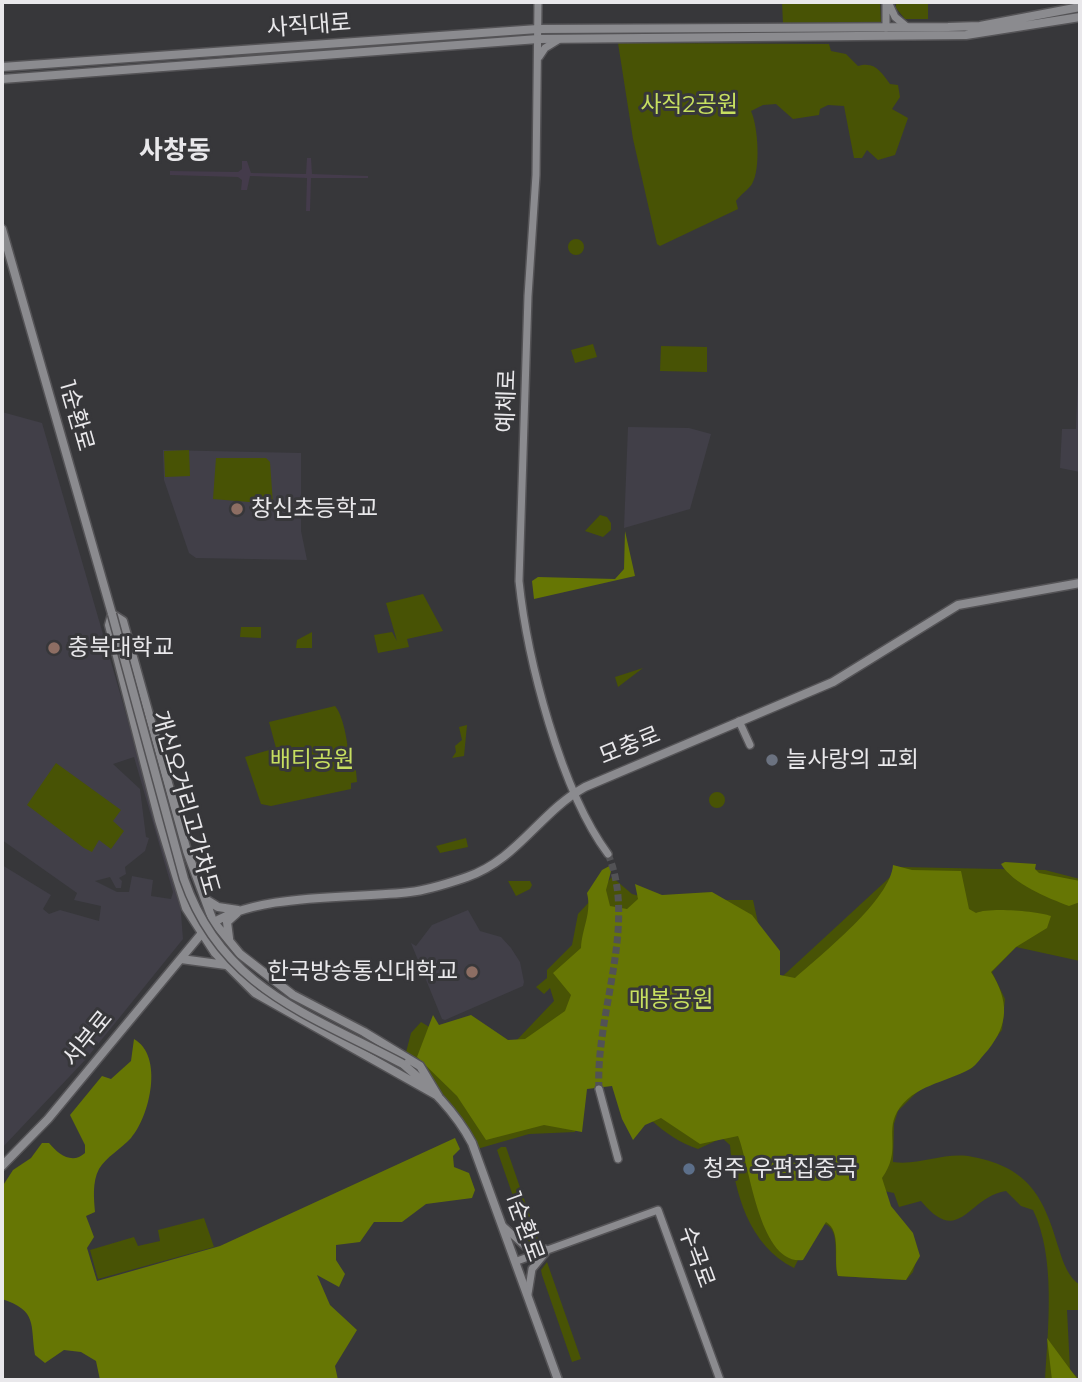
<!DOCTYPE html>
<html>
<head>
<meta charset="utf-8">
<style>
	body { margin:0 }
	#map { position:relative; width:1082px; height:1382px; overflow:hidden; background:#37373a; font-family:Montserrat,sans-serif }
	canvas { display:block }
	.frame { position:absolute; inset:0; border:4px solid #e9e8eb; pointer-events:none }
</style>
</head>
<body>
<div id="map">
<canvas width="1082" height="1382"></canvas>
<div class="frame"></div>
</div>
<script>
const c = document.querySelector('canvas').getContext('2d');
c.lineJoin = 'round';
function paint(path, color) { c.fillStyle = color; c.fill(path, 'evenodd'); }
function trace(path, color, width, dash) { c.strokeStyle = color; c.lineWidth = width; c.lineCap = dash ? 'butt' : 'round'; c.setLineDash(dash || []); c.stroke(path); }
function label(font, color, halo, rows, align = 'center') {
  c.font = font + ' Montserrat,"Noto Sans KR",sans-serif'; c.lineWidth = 6; c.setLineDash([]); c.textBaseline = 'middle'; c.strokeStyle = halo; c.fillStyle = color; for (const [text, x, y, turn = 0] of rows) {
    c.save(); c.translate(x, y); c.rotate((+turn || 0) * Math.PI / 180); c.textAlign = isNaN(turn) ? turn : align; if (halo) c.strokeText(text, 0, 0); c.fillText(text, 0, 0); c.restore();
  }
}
paint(new Path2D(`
	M307 158H311L312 174 368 176V178H311L310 211H306L307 178 250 176 247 190H241L242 180 238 177 170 175V171L238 172 242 169V161H247L251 173 306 174Z`), '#443b4b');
paint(new Path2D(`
	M1078 378H1080V472L1060 468 1062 429H1076Z
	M2 412 42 423 180 901 183 939 86 1059 2 1148V865L51 895 43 909 49 914 60 910 99 921 101 906 74 900 77 893 2 840ZM134 757 173 892 171 899 151 896 153 880 132 876 129 892H117L95 881 110 877 116 888H121L122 881 119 878 126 874 125 867 145 851 149 838 146 837 140 789 113 764Z
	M628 427 689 428 711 434 690 509 624 528Z
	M163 450 301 453V531L307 560 196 558 189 553 164 480Z
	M468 910 480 931 501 937 511 948 520 962 524 982 523 986 445 1020 442 1019 411 943 416 946 432 925Z`), '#413f48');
paint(new Path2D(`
	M782 2H880L881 23 783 24Z
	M896 2H928V19H905L896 8Z
	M618 43 829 44 831 51 846 54 858 66C875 61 881 72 890 84L898 85 900 97 892 109 908 118 895 155 878 160 867 150 862 158H854L844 106 828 105 820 109 819 115 793 119 776 104 763 105 751 111C758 126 761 169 752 184 748 190 740 195 736 201L738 209 660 246 657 244 633 139Z
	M568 247a8 8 0 1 1 16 0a8 8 0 1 1-16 0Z
	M593 344 597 357 575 363 571 350Z
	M661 346 707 347V372L660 371Z
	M189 450 190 476 165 477 164 451Z
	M216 458H266L270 462 273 504 213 499Z
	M600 515 607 517 611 523V530L603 537 585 531Z
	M423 594 443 631 407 639 409 647 378 653 374 635 392 632 397 641 386 603Z
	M241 627H261V638L240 637Z
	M312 632V648H296L297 640Z
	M643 668 618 687 615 677Z
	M335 706C344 716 349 749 349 763L356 771 357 782 351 783V789L271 806 261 804 245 757 276 748 269 722Z
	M467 725 464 756 452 758 456 752 455 746 462 740 459 727Z
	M56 763 121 810 113 821 124 831 111 849 99 840 92 852 84 848 27 805Z
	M709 800a8 8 0 1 1 16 0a8 8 0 1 1-16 0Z
	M466 838 468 847 440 853 436 846Z
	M901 867 1045 870 1080 879V961L1016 947 992 972 1005 999 1002 1030 972 1068 920 1089 898 1111 894 1124 893 1162C920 1166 946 1151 973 1157 1030 1168 1044 1198 1059 1249 1063 1263 1069 1278 1080 1285V1310H1067L1070 1370 1080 1380H1045C1048 1328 1056 1257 1033 1210L1021 1206 1006 1191C967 1197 960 1248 921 1201L899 1207 894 1193 859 1186 916 1261 913 1272 906 1280 838 1276C832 1259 844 1219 816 1224L794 1268C749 1246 734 1192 730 1145L722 1138 698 1149C662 1137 640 1109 616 1082H584L575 1132 529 1134 477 1149C458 1114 436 1084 404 1060L411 1033 421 1022 431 1028 498 1045 515 1042 554 1001 550 988 544 994 536 987 547 978V970L572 945 578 914 612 877 632 894 654 900H753L772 986Z
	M508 881H530L532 885 530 889 516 896Z
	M501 1147H506L539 1242H529L497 1150Z
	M204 1218 214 1247 98 1279 90 1250 134 1237 138 1246 160 1241 158 1230Z
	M547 1262 581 1359 572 1362 542 1275 541 1270Z`), '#485305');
paint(new Path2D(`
	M625 531 635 576 534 599 532 581 538 577 615 579 624 569Z
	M1005 862 1036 864 1035 869 1039 873 1080 881V902L1069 906C1048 898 1013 884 1001 864Z
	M613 864 606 890 610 906 627 909 638 899 635 884 662 895 712 892 752 915 780 951V975L795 978C821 955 891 899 893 865L912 870 961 871 969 909 976 913C989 907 1037 911 1051 916L1047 928 1016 947 991 972C1009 1001 1009 1024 988 1050 982 1056 977 1065 970 1069 945 1083 913 1085 897 1112 885 1134 902 1150 882 1178L891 1206 913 1233 920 1256 906 1280 838 1276C833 1260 842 1231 826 1222L803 1260C759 1266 750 1165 738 1136L700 1144 661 1118 645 1125 633 1140 622 1119 612 1086 587 1089 582 1132 544 1125 486 1140 457 1096 417 1057 433 1015 439 1025 471 1015 508 1040 525 1039 565 1011 571 995 553 973 581 948C582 928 592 913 587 893L602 870Z
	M134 1039C164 1056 150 1116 131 1138 121 1149 106 1157 99 1169 92 1182 94 1199 95 1212L86 1216 94 1237 87 1248 97 1281 220 1246 455 1138 460 1149 453 1156 454 1167 469 1173 475 1190 472 1198 426 1204 402 1222H374L360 1242 336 1245V1260L345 1274 339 1287 317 1275 330 1305 357 1330 335 1366 338 1380H100L96 1361 81 1352 64 1350 45 1363 35 1355C30 1324 38 1311 2 1299V1187L13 1170 31 1158 42 1143H49C58 1154 72 1165 85 1153V1145L70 1115 102 1076 111 1079 131 1061Z
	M1047 1338 1078 1380H1052Z`), '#667604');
trace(new Path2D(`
	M599 1089C595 1014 638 925 608 854`), '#525255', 7, [7, 3.5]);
const tertiary = new Path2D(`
	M538 2 536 175 528 296 519 581C527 659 561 791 608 854
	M888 2 895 17 907 27
	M886 28V2
	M539 57 545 48 558 40
	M739 721 750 745
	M599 1089 618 1159
	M504 1227 526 1247 545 1249
	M517 1261 658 1210 720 1380
	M528 1294 532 1269 546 1252`);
const secondary = new Path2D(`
	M2 67 538 29 948 27 980 26 1080 7
	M2 79 538 39 966 35 1080 17
	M2 229 112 614 109 625 159 820 186 908 215 953 255 993 438 1096
	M112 614 123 621 187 851 213 921 240 954 293 995 364 1032 420 1066 438 1096
	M205 899 218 907 238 910
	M229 938 227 922 237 913
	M181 959 226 965
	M403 1064C430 1087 455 1111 472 1143L558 1380
	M2 1166 48 1119 207 927C253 892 354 899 410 892 429 890 449 883 467 877 517 860 540 812 585 787L833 682 958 605 1080 583`);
trace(tertiary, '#545356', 10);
trace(secondary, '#545356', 11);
trace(tertiary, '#8b8b8f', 7);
trace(secondary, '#8b8b8f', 8);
const secondaryBridge = new Path2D(`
	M112 614 184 879C222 989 309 1014 403 1064`);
trace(secondaryBridge, '#545356', 11, []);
trace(secondaryBridge, '#8b8b8f', 8);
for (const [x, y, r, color] of [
	[237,509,7,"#8d6e63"],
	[54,648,7,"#8d6e63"],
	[772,760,7,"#6b7280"],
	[472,972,7,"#8d6e63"],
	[689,1169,7,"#5c6f8a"]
]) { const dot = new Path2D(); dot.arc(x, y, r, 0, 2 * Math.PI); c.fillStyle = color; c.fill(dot); trace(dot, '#37373a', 2.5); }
label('23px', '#e9e8eb', '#37373a', [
	["사직대로",309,26,-4],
	["예체로",507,401,-88],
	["1순환로",76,416,74],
	["모충로",630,746,-22],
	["개신오거리고가차도",185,803,74],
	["서부로",88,1039,-51],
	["1순환로",524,1227,70],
	["수곡로",696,1257,70]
]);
label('23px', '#c7df60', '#37373a', [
	["사직2공원",689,105],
	["배티공원",312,760],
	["매봉공원",671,1000]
]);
label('23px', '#e9e8eb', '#37373a', [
	["창신초등학교",251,509],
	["충북대학교",68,648],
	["늘사랑의 교회",786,760],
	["한국방송통신대학교",458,972,"right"],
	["청주 우편집중국",703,1169]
], 'left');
label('bold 26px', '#e9e8eb', '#37373a', [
	["사창동",175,151]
]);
</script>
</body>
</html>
